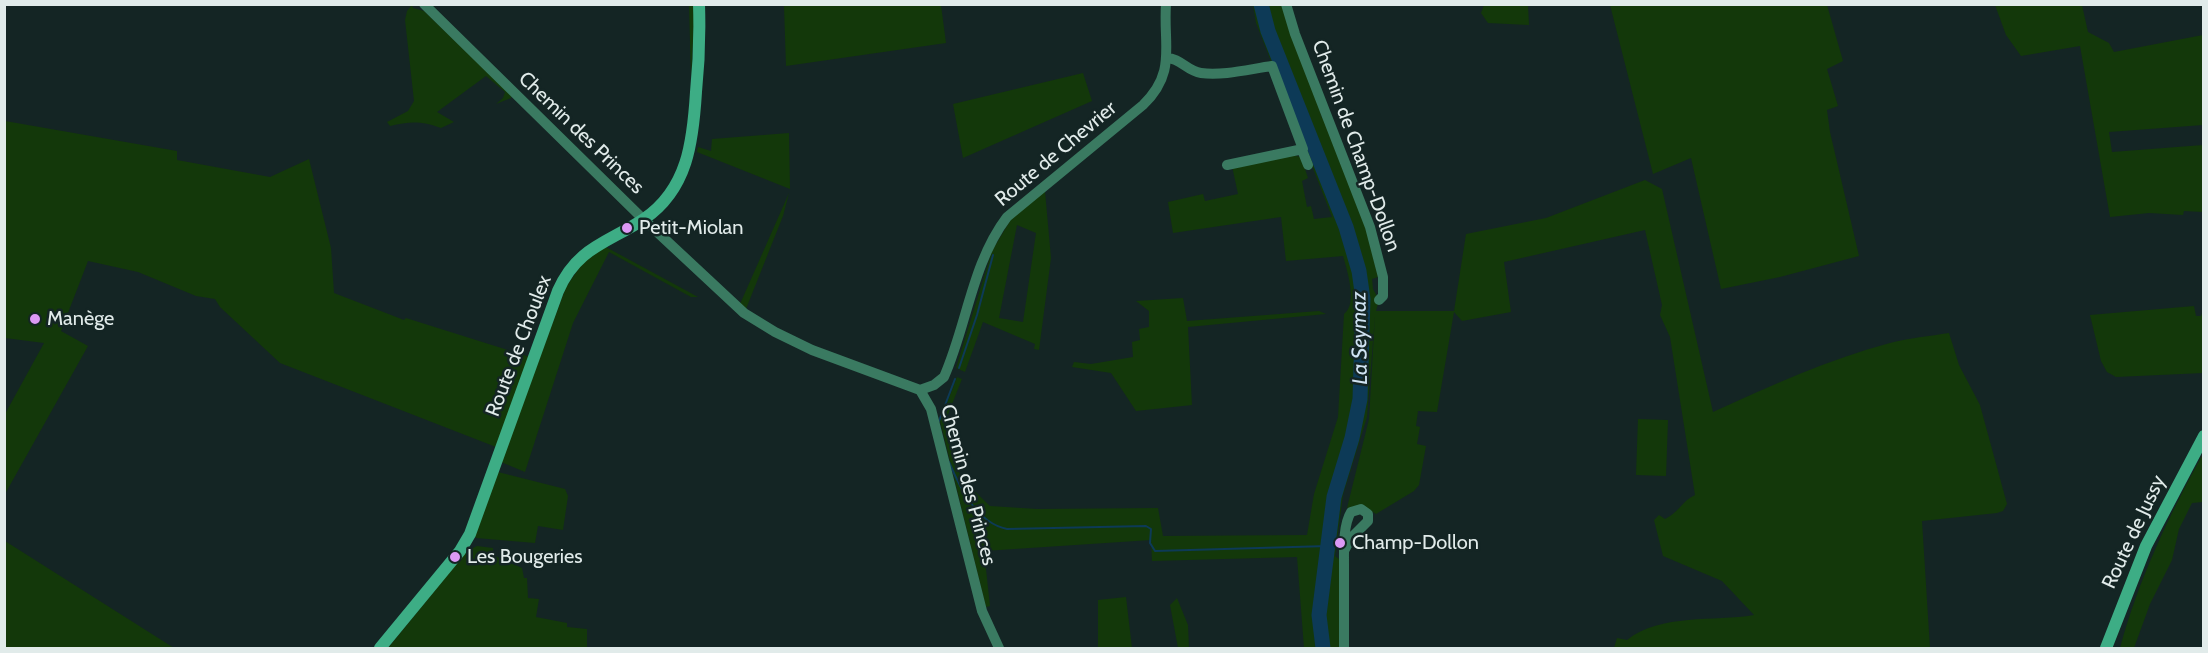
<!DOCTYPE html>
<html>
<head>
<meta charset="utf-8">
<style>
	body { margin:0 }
	#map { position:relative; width:2208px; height:653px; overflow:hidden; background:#142524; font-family:Cabin,sans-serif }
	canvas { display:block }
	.frame { position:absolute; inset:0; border:6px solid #e1ebea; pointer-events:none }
</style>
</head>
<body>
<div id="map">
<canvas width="2208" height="653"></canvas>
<div class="frame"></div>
</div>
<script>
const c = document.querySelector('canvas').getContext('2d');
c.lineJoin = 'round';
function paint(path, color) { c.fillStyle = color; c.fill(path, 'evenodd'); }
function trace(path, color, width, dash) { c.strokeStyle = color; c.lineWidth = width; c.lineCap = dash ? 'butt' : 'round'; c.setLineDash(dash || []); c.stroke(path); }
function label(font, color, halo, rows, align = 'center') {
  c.font = font + ' Cabin,sans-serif'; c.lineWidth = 5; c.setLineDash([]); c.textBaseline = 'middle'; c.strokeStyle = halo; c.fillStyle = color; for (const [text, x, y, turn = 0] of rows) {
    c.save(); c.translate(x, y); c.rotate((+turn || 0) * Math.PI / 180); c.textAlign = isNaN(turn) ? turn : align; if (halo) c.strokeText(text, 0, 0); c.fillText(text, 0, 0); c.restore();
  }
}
paint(new Path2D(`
	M412 5 413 8 424 11 511 95V98L496 104 503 98 505 92 486 76 437 112 454 122 441 128C422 121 410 121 390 126L387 122 408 111 414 101 405 20 407 11Z
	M689 5H695L691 78Z
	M789 5H941L946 43 786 66 784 6Z
	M1253 5H1286L1322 118 1329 121 1358 195 1378 277 1372 279 1373 289 1379 300 1376 311H1454L1466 234 1546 218 1645 180 1662 189 1713 412C1770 386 1829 359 1890 343 1909 338 1930 336 1949 333L1959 365 1980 405 2007 504 2003 511 1997 513 1922 521 1930 648H1614L1617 638 1627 640C1661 613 1714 622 1754 615L1722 581 1663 556 1654 520 1659 515 1665 519C1679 512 1682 501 1695 495L1670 337 1660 315 1662 305 1645 230 1504 262 1511 312 1462 321 1454 312 1437 412 1418 411 1416 426 1420 427 1417 444 1426 446 1419 485 1414 491 1376 514 1362 505 1347 508 1369 419 1375 316 1367 417 1343 495 1335 556 1339 559 1340 648H1304L1297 557 1152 561 1151 540 984 551 990 606 986 607 940 421 957 377 962 379 945 422 956 468 966 483 990 506 1037 509 1158 508 1163 536 1307 535 1314 494 1338 417 1344 314C1358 304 1347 270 1343 256L1286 261 1281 217 1173 233 1168 202 1203 194 1205 201 1238 194 1232 166 1291 155 1301 157 1308 178 1302 181 1307 207 1311 206 1314 219 1332 217 1256 23Z
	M1484 5H1528L1529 25 1488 23 1481 13Z
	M1610 5H1827L1843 61 1827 69 1838 106 1827 110 1830 132 1859 256 1780 277 1721 289 1691 158 1653 174Z
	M1995 5H2082L2088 32 2109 43 2114 52 2203 35V125L2109 132 2112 152 2203 145V212L2184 211 2183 215 2149 213 2110 217 2080 46 2021 56 2006 35Z
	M1083 73 1092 101 963 158 953 104Z
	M5 121 177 151V160L270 177 309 159 331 248 334 293 404 320 406 318 530 357 496 447 280 363 220 307 215 299 196 296 138 272 88 261 61 331 88 346 5 494V414L44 343 5 338Z
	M789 133 790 189 697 152 698 147 711 151 712 139Z
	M1045 191 1051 258 1039 350 1034 349 1035 344 983 322 965 372 956 368 992 251 1013 216ZM1017 225 1036 233 1023 322 999 318Z
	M789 193 783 216 746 309 740 304Z
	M604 246 698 297H691L609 252 573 323 525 472 501 462 566 287 582 264Z
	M1183 298 1187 321 1319 311 1326 314 1188 327 1192 405 1136 411 1111 373 1072 367 1074 362 1091 364 1133 357 1132 342 1140 340 1139 329 1149 327V311L1136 301Z
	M2194 306 2196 316H2201L2203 310V373L2116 377 2107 372 2101 361 2090 315Z
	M1638 419 1668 420 1666 476 1636 475Z
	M2203 454V502L2192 503 2179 529 2172 560 2150 604 2134 648H2120C2138 581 2169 515 2203 454Z
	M498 472 565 489 568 496 563 530 538 526 535 543 476 538 474 535Z
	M5 541 174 648H5Z
	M477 546 493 548V555L522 568 524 578H527L528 598 539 599 536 617 567 623V627L587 629V648H388L467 551Z
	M1126 597 1132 648H1098V600Z
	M1177 598 1188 625 1189 648H1178L1170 605Z`), '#13380a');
trace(new Path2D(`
	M959 368 977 315 993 255
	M939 421 955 379
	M949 462C960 488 977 523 1007 529L1146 526 1151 529 1150 543 1155 551 1328 546`), '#0d3a57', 2);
trace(new Path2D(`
	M1261 4 1268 31 1346 227 1359 271 1363 299 1360 399 1352 438 1334 497 1319 615 1323 648`), '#0d3a57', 15);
trace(new Path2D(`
	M424 4 640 216 744 313 775 332 812 350 920 390 931 409 982 611 999 648
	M1286 4 1295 34 1370 227 1383 277V296L1379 300
	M1167 58C1180 58 1187 71 1201 73 1223 76 1250 69 1272 66L1303 149 1227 165
	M1302 150 1308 165
	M920 390 934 385 944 377C967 325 972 263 1007 217L1143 105C1177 72 1163 46 1166 4
	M1344 648V564C1344 549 1343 525 1351 512L1361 509 1368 514V521L1351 538 1345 549`), '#3a7a61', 10);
trace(new Path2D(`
	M380 648 460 551 470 534 558 291C577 247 608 243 644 219 688 189 693 141 696 92 699 63 700 34 699 4
	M2106 648 2146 546 2204 436`), '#3dad85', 12);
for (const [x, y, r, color] of [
	[627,228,6,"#dc99f4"],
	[35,319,6,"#dc99f4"],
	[1340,543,6,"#dc99f4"],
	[455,557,6,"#dc99f4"]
]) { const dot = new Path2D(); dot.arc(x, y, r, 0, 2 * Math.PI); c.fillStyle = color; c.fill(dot); trace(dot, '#142524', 2); }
label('20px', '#e1ebea', '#142524', [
	["Chemin des Princes",581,133,44],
	["Chemin de Champ-Dollon",1356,146,70],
	["Route de Chevrier",1056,154,-40],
	["Route de Choulex",519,346,-69],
	["Chemin des Princes",968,485,75],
	["Route de Jussy",2134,532,-65]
]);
label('20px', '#e1ebea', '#142524', [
	["Petit-Miolan",639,228],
	["Manège",47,319],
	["Champ-Dollon",1352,543],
	["Les Bougeries",467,557]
], 'left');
label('italic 21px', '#d0e3f2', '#142524', [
	["La Seymaz",1360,338,-91]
]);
</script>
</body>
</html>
